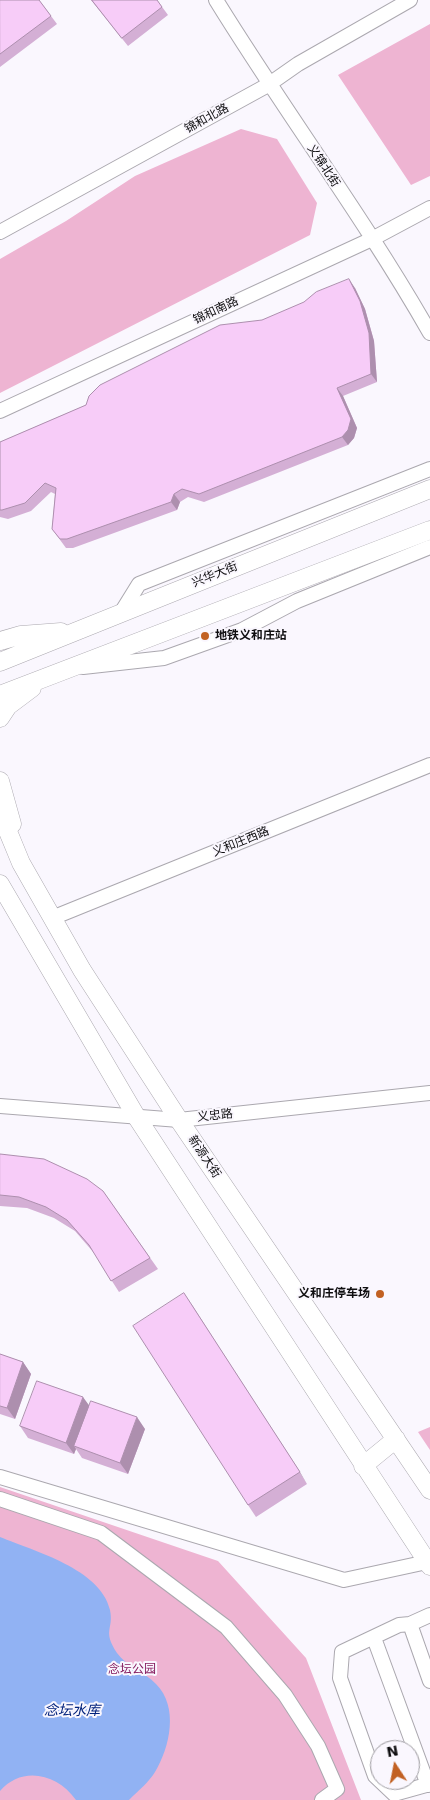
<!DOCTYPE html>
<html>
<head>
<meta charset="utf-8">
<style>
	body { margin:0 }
	#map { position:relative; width:430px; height:1800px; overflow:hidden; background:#faf7fe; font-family:"DejaVu Sans",sans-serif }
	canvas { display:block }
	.north { position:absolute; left:370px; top:1740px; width:50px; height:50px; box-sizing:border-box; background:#faf7fe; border:1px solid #9c9a9f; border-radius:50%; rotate:349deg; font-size:14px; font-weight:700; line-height:20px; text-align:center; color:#0f0e10 }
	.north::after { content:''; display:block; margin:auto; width:18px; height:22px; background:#c26123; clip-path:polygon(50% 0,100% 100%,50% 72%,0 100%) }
</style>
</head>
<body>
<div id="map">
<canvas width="430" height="1800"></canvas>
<div class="north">N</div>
</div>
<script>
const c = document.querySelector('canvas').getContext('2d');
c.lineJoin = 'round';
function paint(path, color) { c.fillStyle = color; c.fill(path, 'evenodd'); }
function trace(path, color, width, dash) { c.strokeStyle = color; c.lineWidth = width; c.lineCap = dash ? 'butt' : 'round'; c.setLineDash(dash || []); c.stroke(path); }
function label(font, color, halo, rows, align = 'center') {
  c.font = font + ' "DejaVu Sans","Noto Sans SC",sans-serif'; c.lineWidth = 4; c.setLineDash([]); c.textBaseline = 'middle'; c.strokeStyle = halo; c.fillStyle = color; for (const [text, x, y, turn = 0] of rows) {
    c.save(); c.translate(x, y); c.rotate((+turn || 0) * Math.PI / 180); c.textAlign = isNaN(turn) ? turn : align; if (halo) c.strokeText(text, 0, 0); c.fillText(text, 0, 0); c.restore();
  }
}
paint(new Path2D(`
	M430 24V176L411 185 338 75Z
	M241 129 277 139 317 203 310 235 0 393V259L66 221 135 176Z
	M430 1427V1450L418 1432Z
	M0 1487 218 1561 306 1658 361 1800H0Z`), '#eeb4d2');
paint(new Path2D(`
	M0 1537C34 1551 101 1569 110 1610 114 1630 102 1630 117 1653 126 1666 145 1672 156 1684 179 1707 170 1747 155 1772 149 1782 138 1791 129 1800H76C58 1774 22 1765 0 1791Z`), '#91b2f3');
const minor = new Path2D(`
	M216 0C285 112 365 219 430 333
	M0 232 268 85 298 64 410 0
	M0 411 372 239 430 208
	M121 613 139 584 430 469
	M83 667 164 658 242 630 297 601 430 547
	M52 918 430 765
	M0 1106 179 1120 430 1093
	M0 1477 344 1580 427 1562
	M0 1499 101 1533 226 1627 285 1695 318 1746 337 1789 322 1800
	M430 1615 410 1624 399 1625 342 1652 340 1678 375 1776 394 1794 430 1784
	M410 1624 430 1681
	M374 1638 428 1785`);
const major = new Path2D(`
	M0 641 21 635 61 632
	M0 662 430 489
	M0 695 430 530
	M0 718 8 706 32 688
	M0 781 12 824
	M0 812 21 863 82 970 179 1120 430 1490
	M0 884 136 1116 430 1566
	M363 1466 396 1439`);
trace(minor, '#aba8af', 16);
trace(major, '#aba8af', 19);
trace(minor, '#fff', 14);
trace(major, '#fff', 18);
paint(new Path2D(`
	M0 0H39L57 24 0 67Z
	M91 0H157L168 15 128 46Z
	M355 288 365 309 374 341 377 382 343 396 357 428 354 438 348 445 204 502 188 497 180 502 177 510 73 548H66L52 529 55 494 51 492 31 511 8 519 0 517V442L86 405 262 320Z
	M0 1154 103 1191 158 1269 119 1292 94 1253 75 1231 54 1218 27 1208 0 1206Z
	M192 1305 307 1484 256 1517 248 1505Z
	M0 1354 23 1362 31 1374 15 1419 0 1414Z
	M89 1406 145 1429 128 1474 82 1458 76 1449 74 1454 28 1438 20 1426Z`), '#d4afd5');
paint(new Path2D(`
	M349 279 355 288 365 309 374 341 377 382 371 374Z
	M337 388 343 396 357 428 354 438 348 445 342 437Z
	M174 494 180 502 177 510 171 502Z
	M184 1293 192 1305 307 1484 300 1472Z
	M23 1362 31 1374 15 1419 7 1408Z
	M83 1397 91 1408 74 1446 76 1449 74 1454 66 1443Z
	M137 1417 145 1429 128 1474 120 1463Z`), '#ad8fae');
const building = new Path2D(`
	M0 0H39L51 16 0 54Z
	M92 0H157L162 7 122 38Z
	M349 279 360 301 369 333 371 374 337 388 351 419 348 430 342 437 199 494 182 489 174 494 171 502 67 539H60L52 529 56 488 45 483 25 503 2 510H0V442L86 405 89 396 100 385 220 325 262 320 304 302 316 292Z
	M0 1154 44 1159 87 1179 103 1191 150 1258 111 1281 89 1245 67 1220 46 1207 19 1197 0 1195Z
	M184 1293 300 1472 248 1505 133 1326Z
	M0 1354 23 1362 7 1408 0 1406Z
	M37 1381 83 1397 66 1443 20 1426Z
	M91 1401 137 1417 120 1463 74 1446Z`);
paint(building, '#f7ccf8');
trace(building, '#ad8fae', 1);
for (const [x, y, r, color] of [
	[205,636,5,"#c26123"],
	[380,1294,5,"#c26123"]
]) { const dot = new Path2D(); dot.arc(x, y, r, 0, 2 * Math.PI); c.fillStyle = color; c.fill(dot); trace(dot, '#faf7fe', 2); }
label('12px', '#0f0e10', '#faf7fe', [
	["锦和北路",207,119,-29],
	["义锦北街",323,166,56],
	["锦和南路",216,311,-25],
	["兴华大街",215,575,-22],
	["义和庄西路",241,842,-22],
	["义忠路",215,1116,-6],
	["新源大街",204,1157,56]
]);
label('bold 12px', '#0f0e10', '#faf7fe', [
	["地铁义和庄站",215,636],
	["义和庄停车场",370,1294,"right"]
], 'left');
label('12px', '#851c5f', '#faf7fe', [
	["念坛公园",132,1670]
]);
label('italic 14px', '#02227c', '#faf7fe', [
	["念坛水库",72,1711]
]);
</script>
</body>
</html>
